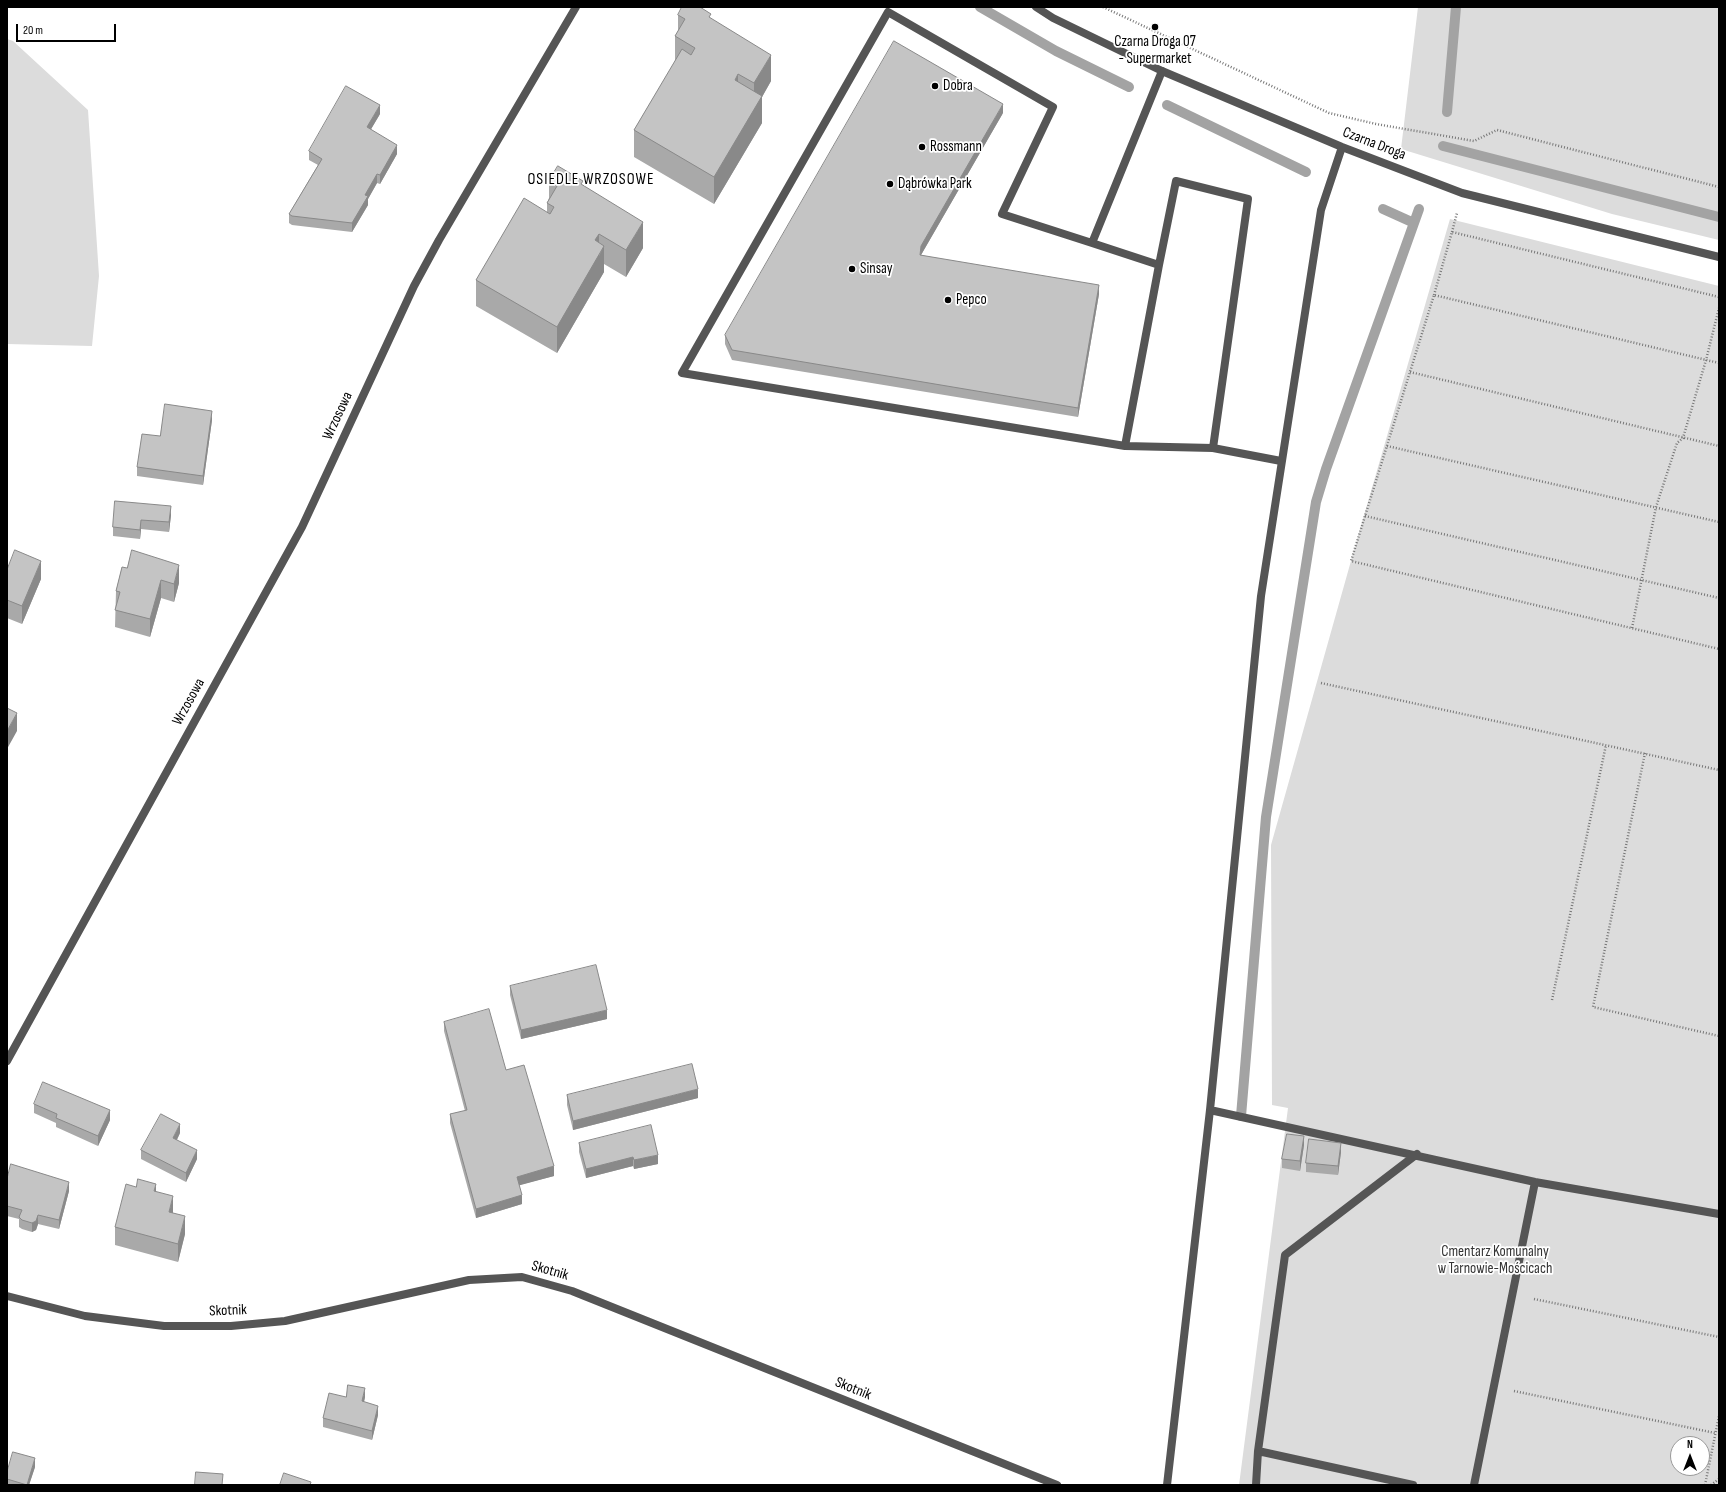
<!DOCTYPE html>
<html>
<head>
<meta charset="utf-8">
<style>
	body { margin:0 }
	#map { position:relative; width:1726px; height:1492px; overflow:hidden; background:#fff; font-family:"Sofia Sans Condensed",sans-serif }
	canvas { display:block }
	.frame { position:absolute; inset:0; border:8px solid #000; pointer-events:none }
	.north { position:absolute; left:1670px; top:1436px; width:40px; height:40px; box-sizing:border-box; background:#fff; border:1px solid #999; border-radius:50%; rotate:0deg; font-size:11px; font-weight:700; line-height:16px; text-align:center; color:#000 }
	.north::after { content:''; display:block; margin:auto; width:14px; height:18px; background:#000; clip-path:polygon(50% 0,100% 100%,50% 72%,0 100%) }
	.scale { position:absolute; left:16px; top:24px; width:100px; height:18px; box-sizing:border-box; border:2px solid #000; border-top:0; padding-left:5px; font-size:12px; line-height:14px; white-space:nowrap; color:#000; -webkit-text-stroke:3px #fff; paint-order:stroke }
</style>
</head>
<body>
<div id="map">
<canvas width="1726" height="1492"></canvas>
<div class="frame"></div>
<div class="north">N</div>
<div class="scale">20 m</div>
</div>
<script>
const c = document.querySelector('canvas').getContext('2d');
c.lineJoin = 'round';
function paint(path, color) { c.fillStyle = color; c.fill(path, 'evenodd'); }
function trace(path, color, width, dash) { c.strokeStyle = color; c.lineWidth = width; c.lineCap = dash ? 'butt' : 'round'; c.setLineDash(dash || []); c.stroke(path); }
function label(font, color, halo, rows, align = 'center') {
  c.font = font + ' "Sofia Sans Condensed",sans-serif'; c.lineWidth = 3.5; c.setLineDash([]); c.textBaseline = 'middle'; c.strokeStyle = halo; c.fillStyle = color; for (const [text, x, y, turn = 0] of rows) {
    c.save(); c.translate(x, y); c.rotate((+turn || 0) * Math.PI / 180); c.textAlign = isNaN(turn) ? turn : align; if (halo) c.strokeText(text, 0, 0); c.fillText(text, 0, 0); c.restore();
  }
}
paint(new Path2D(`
	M1418 7H1719V240L1612 214 1401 149Z
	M7 39 13 41 88 110 99 276 92 346 7 344Z
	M1450 219 1719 286V1485H1239L1288 1108 1272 1105 1271 845 1358 536ZM1678 1444H1702V1468H1678Z`), '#dcdcdc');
trace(new Path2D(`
	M980 7 1056 51 1129 87
	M1167 105 1306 172
	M1447 112 1456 7
	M1443 146 1719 217
	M1383 209 1414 223
	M1241 1116 1266 817 1316 502 1326 469 1419 209`), '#a3a3a3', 10);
trace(new Path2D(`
	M1103 7 1329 113 1376 124 1474 141 1497 130 1719 187
	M1452 232 1457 213
	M1434 295 1452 232 1719 297
	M1719 363 1434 295 1351 561 1719 649
	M1410 372 1719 446
	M1387 446 1719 522
	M1365 516 1719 598
	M1632 628 1656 507 1677 443 1683 438 1706 360 1719 308
	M1321 683 1719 770
	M1645 753 1593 1007 1719 1036
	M1552 1000 1606 745
	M1534 1299 1719 1337
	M1514 1391 1715 1433
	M1705 1485 1719 1416
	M1711 1485 1719 1479`), '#777', 2.5, [1, 2]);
trace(new Path2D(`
	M1092 243 1002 214 1053 107 888 12 682 373 1125 446 1159 265 1092 243 1162 71
	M1125 446 1213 448 1248 199 1176 181 1159 265
	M1213 448 1281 461`), '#555', 8);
trace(new Path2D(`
	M1036 7 1053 18 1162 71 1342 147 1462 193 1719 257
	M7 1061 302 527 414 286 439 240 576 7
	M1210 1110 1535 1182 1719 1214
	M7 1296 85 1316 164 1326H231L285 1321 469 1280 522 1277 572 1291 1057 1485
	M1258 1451 1413 1485
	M1167 1485 1210 1110 1261 596 1321 210 1342 147
	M1256 1485 1258 1451 1285 1255 1417 1154
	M1474 1485 1535 1182`), '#555', 8);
paint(new Path2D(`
	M678 15 711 19 771 81 762 97V123L714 204 634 157V130L675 62V36L678 31Z
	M1003 113 921 255 1099 294 1078 417 732 360 725 344V335Z
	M380 114 371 129 397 154 380 184 377 183 368 199V205L352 232 292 225 289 223V214L318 165 309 160V151Z
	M549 181 583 186 643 248 626 277 604 264V272L557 353 476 306V280L547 212V203L549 198Z
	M212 420 203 485 137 476V467L160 436Z
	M115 501 171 515 169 532 141 529 140 539 113 536V527Z
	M122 567 179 583 174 602 161 598 150 637 115 627 116 591Z
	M7 570 41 579 22 624 7 618Z
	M510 986 607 1019 521 1039 510 995Z
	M444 1022 506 1070 554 1176 519 1185 522 1204 476 1218 450 1123V1114L465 1111 444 1031Z
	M567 1095 698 1098 573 1130 567 1105Z
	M34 1104 110 1120 98 1146 56 1127V1123L34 1113Z
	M180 1133 177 1140 197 1159 186 1182 141 1159V1150Z
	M579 1143 658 1164 634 1169 633 1166 586 1178 579 1152Z
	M1304 1145 1300 1171 1282 1168V1159Z
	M1341 1152 1338 1175 1306 1172V1163Z
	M7 1179 69 1191 59 1229 38 1224 36 1230 32 1232 22 1229 19 1227V1219L7 1216Z
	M156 1192 173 1213 185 1234 178 1262 115 1245V1227Z
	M346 1397H365L364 1402 378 1415 372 1440 323 1427V1418Z
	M35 1467 29 1485H7V1472Z`), '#a9a9a9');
paint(new Path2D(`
	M771 55V81L762 97V123L714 204V177L754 109V83Z
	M738 74V100L735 80Z
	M1003 104V113L921 255H920L921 246Z
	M380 105V114L367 136V127Z
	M397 145V154L380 184V175Z
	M377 174V183L368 199V205L352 232V223L365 195Z
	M643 222V248L626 277V250Z
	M599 234V256L604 246V272L557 353V327L595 240Z
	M1099 285V294L1078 417V408Z
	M212 411V420L203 485V476Z
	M171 506V515L169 532V522Z
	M141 520V529L140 539V530Z
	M41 561V579L22 624V606Z
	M179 565V583L174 602V584Z
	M161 580V598L150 637V619Z
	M17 713V731L7 749V731Z
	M607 1010V1019L521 1039V1030Z
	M698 1089V1098L573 1130V1121Z
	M110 1110V1120L98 1146V1136Z
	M180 1124V1133L173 1147V1138Z
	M1304 1136V1145L1300 1171V1161Z
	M1341 1143V1152L1338 1175V1166Z
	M197 1150V1159L186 1182V1173Z
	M658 1155V1164L634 1169V1160Z
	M633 1157V1166L586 1178V1169Z
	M554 1166V1176L517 1186V1177Z
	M69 1182V1191L59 1229V1220Z
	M156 1184V1202L154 1191Z
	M522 1195V1204L476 1218V1209Z
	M173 1196V1214L169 1212Z
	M38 1215V1224L36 1230 32 1232V1223Z
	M185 1216V1234L178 1262V1244Z
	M365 1388V1397L362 1410V1401Z
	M378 1406V1415L372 1440V1431Z
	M35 1458V1467L29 1485H27Z`), '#898989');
const building = new Path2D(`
	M682 7H700L711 14 709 17 771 55 754 83 738 74 735 80 762 96 714 177 634 130 682 49 691 55 695 48 675 36 685 19 678 15Z
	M894 41 1003 104 921 246 920 255 1099 285 1078 408 732 350 725 335Z
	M346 86 380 105 367 127 397 145 380 175 377 174 365 195 368 196 352 223 292 216 289 214 322 159 309 151Z
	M558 166 583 181 581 184 643 222 626 250 599 234 595 240 604 246 557 327 476 280 524 198 550 214 554 207 547 203 557 186 549 181Z
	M165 404 212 411 203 476 137 467 142 434 160 436Z
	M115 501 171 506 169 522 141 520 140 530 113 527Z
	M15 550 41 561 22 606 7 600V570Z
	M132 550 179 565 174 584 161 580 150 619 115 610 120 592 116 591 122 567 127 568Z
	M7 708 17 713 7 731Z
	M596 965 607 1010 521 1030 510 986Z
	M489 1009 506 1070 524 1065 554 1166 517 1177 522 1195 476 1209 450 1114 467 1110 444 1022Z
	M692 1064 698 1089 573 1121 567 1095Z
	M43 1082 110 1110 98 1136 56 1118 57 1114 34 1104Z
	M161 1114 180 1124 173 1138 197 1150 186 1173 141 1150Z
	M651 1125 658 1155 634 1160 633 1157 586 1169 579 1143Z
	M1287 1134 1304 1136 1300 1161 1282 1159Z
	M1309 1139 1341 1143 1338 1166 1306 1163Z
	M11 1164 69 1182 59 1220 38 1215 36 1221 32 1223 22 1220 19 1217 22 1210 7 1206V1179Z
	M138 1179 156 1184 154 1191 173 1196 169 1212 185 1216 178 1244 115 1227 126 1184 136 1187Z
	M348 1385 365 1388 362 1401 378 1406 372 1431 323 1418 329 1393 346 1397Z
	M13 1452 35 1458 27 1485 7 1479V1472Z
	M196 1472 223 1474 222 1485H195Z
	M284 1473 311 1482 310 1485H280Z`);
paint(building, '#c4c4c4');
trace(building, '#898989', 1);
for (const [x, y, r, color] of [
	[1155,27,4,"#000"],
	[935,86,4,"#000"],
	[922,147,4,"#000"],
	[890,184,4,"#000"],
	[852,269,4,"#000"],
	[948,300,4,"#000"]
]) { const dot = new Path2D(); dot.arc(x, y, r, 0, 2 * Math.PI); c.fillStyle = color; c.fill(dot); trace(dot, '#fff', 1.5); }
label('15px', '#000', '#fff', [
	["Czarna Droga 07",1155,42,"center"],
	["- Supermarket",1155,59,"center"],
	["Dobra",943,86],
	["Rossmann",930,147],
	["Dąbrówka Park",898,184],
	["Sinsay",860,269],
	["Pepco",956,300]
], 'left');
label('15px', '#000', '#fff', [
	["Czarna Droga",1374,144,21],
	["Wrzosowa",338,416,-65],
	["Wrzosowa",189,702,-61],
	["Skotnik",550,1271,16],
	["Skotnik",228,1311,-2],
	["Skotnik",853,1389,22]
]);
label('15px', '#333', '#fff', [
	["Cmentarz Komunalny",1495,1252],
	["w Tarnowie-Mościcach",1495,1269]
]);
c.letterSpacing = '1px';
label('16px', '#000', '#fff', [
	["OSIEDLE WRZOSOWE",591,180]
]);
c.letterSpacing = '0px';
</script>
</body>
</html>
